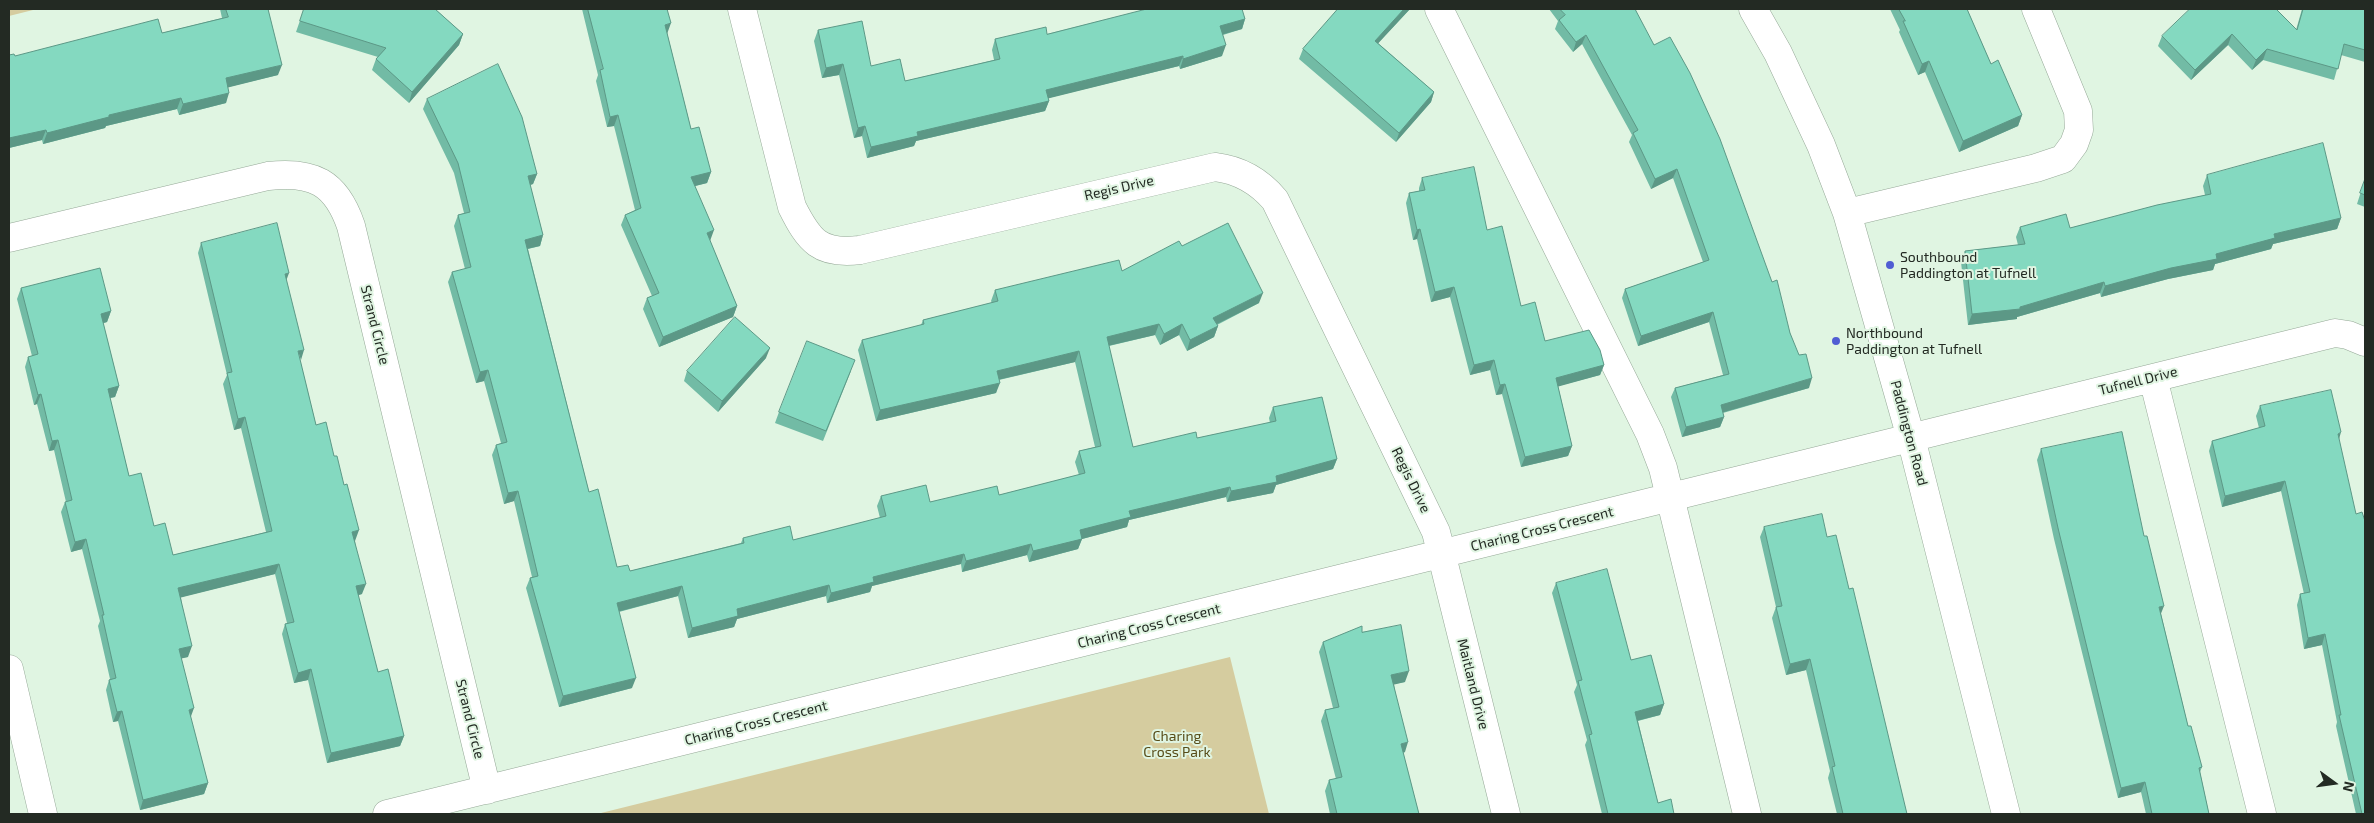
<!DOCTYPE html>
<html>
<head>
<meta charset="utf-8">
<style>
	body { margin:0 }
	#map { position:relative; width:2374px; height:823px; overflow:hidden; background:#e0f5e2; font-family:"Exo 2",sans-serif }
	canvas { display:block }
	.frame { position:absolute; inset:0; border:10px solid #232a23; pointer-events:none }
	.north { position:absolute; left:2309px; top:758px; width:50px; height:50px; -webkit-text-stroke:4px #e0f5e2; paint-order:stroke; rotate:104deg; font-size:14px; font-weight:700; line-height:20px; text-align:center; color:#232a23 }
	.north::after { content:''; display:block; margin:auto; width:18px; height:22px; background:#232a23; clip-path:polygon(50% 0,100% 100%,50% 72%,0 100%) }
</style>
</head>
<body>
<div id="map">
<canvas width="2374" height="823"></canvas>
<div class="frame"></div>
<div class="north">N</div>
</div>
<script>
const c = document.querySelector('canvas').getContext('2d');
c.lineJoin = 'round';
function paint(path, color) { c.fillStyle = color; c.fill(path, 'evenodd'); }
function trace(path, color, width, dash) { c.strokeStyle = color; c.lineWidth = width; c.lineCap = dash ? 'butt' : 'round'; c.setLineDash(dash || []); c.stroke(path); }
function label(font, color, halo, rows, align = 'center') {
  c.font = font + ' "Exo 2",sans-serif'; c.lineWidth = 4; c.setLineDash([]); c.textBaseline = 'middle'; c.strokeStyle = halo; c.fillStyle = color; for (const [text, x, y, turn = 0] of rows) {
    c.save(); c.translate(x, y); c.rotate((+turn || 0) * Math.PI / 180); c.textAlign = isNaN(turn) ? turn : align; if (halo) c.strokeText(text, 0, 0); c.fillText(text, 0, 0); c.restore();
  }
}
paint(new Path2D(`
	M9 9H37L9 16Z
	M1230 657 1269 814H597Z`), '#d5cc9f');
const minor = new Path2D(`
	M742 9 792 207C809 241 820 255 860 250L1215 167C1240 170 1259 181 1275 200L1436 532 1506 814
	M1439 9 1650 434 1663 468 1747 814
	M1753 9 1778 53 1821 145 1847 213 1911 438 2006 814
	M1847 213 2036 168 2063 159 2074 144 2079 130 2078 111 2036 9
	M9 238 268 176C313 171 336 182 351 226L487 790
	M2153 378 2262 814
	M9 669 43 814
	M387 814 2335 333 2348 335 2365 342`);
trace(minor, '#96a998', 29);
trace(minor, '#fff', 28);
paint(new Path2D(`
	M220 9H268L278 75 228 87 226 103 179 115 177 109 106 126 105 128 43 144 42 140 9 148V55L15 56 162 33 222 18Z
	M304 9H435L463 34 459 45 409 103 372 70 376 59 378 57 296 32Z
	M582 9H667V33L691 129 711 172 707 183 695 186 710 241 737 306 733 317 659 347 643 309 647 298 652 296 621 225 625 215 635 210 614 126 607 127 596 81 598 75Z
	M1338 9H1410L1378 43 1434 92 1431 102 1396 142 1299 59 1303 49Z
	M1549 9H1635L1790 333 1809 388 1723 413 1724 417 1720 427 1682 437 1671 397 1675 388 1723 375 1709 322 1638 346 1622 298 1625 289 1703 262 1673 178 1651 189 1629 142 1632 135 1582 44 1573 52 1555 29 1558 21Z
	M1890 9H1967L1991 64 2022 115 2018 126 1959 152 1925 72 1918 75 1899 32 1900 30Z
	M2302 9H2365V62L2341 55 2334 80 2263 60 2252 70 2228 45 2191 80 2158 46 2162 36 2296 30Z
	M1245 19 1242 29 1223 35 1222 56 1180 69 1179 66 1048 98 1049 101 1045 111 916 141 914 146 867 158 862 136 854 138 839 75 822 78 814 41 818 30 871 66 905 81 994 60 992 50 995 39 1047 34Z
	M427 99 537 174 533 184 530 185 543 235 540 246 528 249 589 492 617 567 630 571 741 543 743 538 793 540 880 518 877 506 881 496 930 502 999 495 1079 475 1075 462 1079 451 1095 447 1075 362 999 380 996 393 876 421 858 350 862 340 921 325 923 320 992 303 991 301 995 290 1122 271 1182 246 1259 303 1217 325 1218 326 1214 337 1187 351 1179 335 1160 345 1155 335 1109 346 1133 447 1197 438 1270 423 1269 418 1273 407 1337 459 1333 469 1276 485 1273 493 1227 502 1226 497 1129 520 1127 527 1082 539 1078 549 1029 562 1027 555 962 572 961 564 872 586 870 592 827 603 826 596 737 619 734 627 688 638 678 596 619 612 632 688 559 707 526 588 530 578 532 577 514 501 504 504 492 455 496 445 501 443 484 381 476 383 448 282 452 272 465 269 454 226 458 215 464 213 454 173 423 109Z
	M2207 175 2341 218 2337 229 2273 244 2271 249 2215 264 2213 270 2168 279 2101 297 2100 293 2017 317V319L1968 325 1961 262 1965 251 2018 245 2016 237 2020 227 2070 228 2205 195 2203 186Z
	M1422 178 1487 230 1521 306 1545 341 1604 365 1600 375 1558 386 1572 446 1568 456 1521 467 1502 394 1496 395 1490 370 1470 375 1450 297 1431 302 1417 239 1413 240 1406 203 1409 193 1419 191V188Z
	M2365 179V207L2357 204Z
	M201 243 286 280 300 360 316 425 334 456 355 541 362 594 358 595 378 672 404 736 400 746 327 763 308 680 294 683 282 634 285 624 287 623 275 574 181 597 188 657 181 658 190 717 208 783 204 794 140 810 118 721 113 722 106 690 109 680 110 679 98 626 100 621 82 549 71 552 61 512 65 502H66L54 450 49 451 37 404 34 405 25 367 28 357 32 356 17 299 21 288 111 311 107 322 103 323 119 386 115 397 110 398 129 476 154 526 173 555 266 532 241 428 234 430 223 384 227 375 198 253Z
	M766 358 718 412 684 381 687 371Z
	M851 371 823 441 775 423 779 412Z
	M2260 406 2339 439 2365 814H2356L2336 726 2337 722 2322 645 2304 649 2297 605 2300 594H2304L2281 491 2222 507 2209 451 2212 441 2259 428 2256 416Z
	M2041 449 2161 614 2188 726 2202 767 2200 772 2209 814H2146L2141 792 2118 798 2054 539 2037 460Z
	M1764 527 1827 537 1849 589 1907 814H1837L1828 778 1830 771 1806 670 1786 675 1772 618 1776 607 1760 537Z
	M1556 583 1631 660 1664 704 1660 715 1638 721 1658 803 1674 814H1602L1585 745 1587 740 1574 692 1577 685 1552 593Z
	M1362 632 1405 682 1394 684 1405 752 1403 753 1419 814H1330L1325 791 1329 780 1336 779 1321 721 1325 710 1333 708 1319 652 1323 642Z`), '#72bba5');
paint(new Path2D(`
	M1404 9H1410L1372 50 1375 41Z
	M1245 19 1242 29 1217 36 1220 26Z
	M671 23 667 34 665 25Z
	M463 34 459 45 409 103 412 92Z
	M2232 34 2228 45 2191 80 2195 70Z
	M1586 35 1582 44 1573 52 1576 42Z
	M1226 45 1222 56 1180 69 1183 59Z
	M2267 49 2263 60 2252 70 2256 60Z
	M1183 56 1179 66 1042 100 1046 90Z
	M1929 61 1925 72 1918 75 1922 64Z
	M843 64 839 75 822 78 826 68Z
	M282 65 278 75 222 89 226 78Z
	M1434 92 1431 102 1396 142 1399 133Z
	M229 93 226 103 179 115 183 104Z
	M181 98 177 109 106 126 105 128 43 144 47 133 109 115Z
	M1049 101 1045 111 916 141 914 146 867 158 871 147 917 132Z
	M618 115 614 126 607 127 610 117Z
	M2022 115 2018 126 1959 152 1963 141Z
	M865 126 862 136 854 138 858 128Z
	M46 130 42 140 9 148V138Z
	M1677 169 1673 178 1651 189 1655 179Z
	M711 172 707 183 687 188 691 177Z
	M537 174 533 184 524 187 528 176Z
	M2341 218 2337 229 2273 244 2271 249 2215 264 2213 270 2168 279 2101 297 2105 286 2216 254 2274 234Z
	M1420 229 1417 239 1413 240 1417 230Z
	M714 230 710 241 707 233Z
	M543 235 540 246 522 250 525 240Z
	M289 273 285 284V274Z
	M2104 282 2100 293 2017 317V319L1968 325 1972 314 2020 307Z
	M1454 287 1450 297 1431 302 1435 292Z
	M1263 293 1259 303 1209 328 1213 318Z
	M737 306 733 317 659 347 663 337Z
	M111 311 107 322 97 325 101 314Z
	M1713 312 1709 322 1638 346 1641 336Z
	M1159 324 1155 335 1103 347 1107 337Z
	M1182 324 1179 335 1160 345 1164 334Z
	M1218 326 1214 337 1187 351 1190 340Z
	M770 348 766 358 718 412 722 401Z
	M304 350 301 360 298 351Z
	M1079 351 1075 362 993 381 997 371Z
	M1494 360 1490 370 1470 375 1474 365Z
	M1604 365 1600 375 1553 388 1556 378Z
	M488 370 484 381 476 383 480 372Z
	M1812 378 1809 388 1717 414 1721 405Z
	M1000 383 996 393 876 421 880 410Z
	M1505 384 1502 394 1496 395 1500 385Z
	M119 386 115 397 104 399 108 389Z
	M41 394 37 404 34 405 38 395Z
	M245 417 241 428 234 430 238 419Z
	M1724 417 1720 427 1682 437 1686 427Z
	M2341 432 2338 443V434Z
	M58 440 54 450 49 451 52 441Z
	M1572 446 1568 456 1521 467 1525 457Z
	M1337 459 1333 469 1276 485 1273 493 1227 502 1231 491 1276 476Z
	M2285 481 2281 491 2222 507 2225 496Z
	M1230 487 1226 497 1129 520 1127 527 1082 539 1078 549 1029 562 1033 551 1080 530 1129 511Z
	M518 491 514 501 504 504 508 493Z
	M359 530 355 541 349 542 352 532Z
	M86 539 82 549 71 552 75 542Z
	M1031 544 1027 555 962 572 966 561Z
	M964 554 961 564 872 586 870 592 827 603 831 593 873 577Z
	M279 564 275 574 175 599 178 588Z
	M366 584 362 594 352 597 356 586Z
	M829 585 826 596 737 619 734 627 688 638 692 628 737 609Z
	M682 586 678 596 613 613 617 603Z
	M2164 606 2160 616 2159 607Z
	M2325 634 2322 645 2304 649 2308 638Z
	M192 646 188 657 175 660 179 649Z
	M1810 659 1806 670 1786 675 1790 664Z
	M311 669 308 680 294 683 298 673Z
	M1409 671 1405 682 1388 686 1391 675Z
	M636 678 632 688 559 707 563 696Z
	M1664 704 1660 715 1632 722 1635 712Z
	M194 708 190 719 189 710Z
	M122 711 118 721 113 722 117 712Z
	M404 736 400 746 327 763 331 753Z
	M1408 742 1405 752 1397 754 1401 744Z
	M2145 782 2141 792 2118 798 2121 788Z
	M208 783 204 794 140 810 143 800Z`), '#5c9886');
const building = new Path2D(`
	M226 9H268L282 65 226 78 229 93 183 104 181 98 109 115V117L47 133 46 130 9 138V55L14 54 15 56 158 19 162 33 228 17Z
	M304 9H435L463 34 412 92 376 59 386 48 300 21Z
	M588 9H667L671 23 665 25 691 129 699 127 711 172 691 177 714 230 707 233 737 306 663 337 647 298 659 293 625 215 641 208 618 115 610 117 600 70 603 69Z
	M1147 9H1242L1245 19 1220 26 1226 45 1183 59V56L1046 90 1049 101 917 132 918 136 871 147 865 126 858 128 843 64 826 68 818 30 862 21 871 66 900 59 905 81 1000 59 995 39 1046 27 1047 34Z
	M1338 9H1404L1375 41 1434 92 1399 133 1303 49Z
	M1560 9H1635L1654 45 1670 37 1690 73 1720 139 1772 282 1777 280 1790 333 1799 355 1806 354 1812 378 1721 405 1724 417 1686 427 1675 388 1729 374 1713 312 1641 336 1625 289 1709 260 1677 169 1655 179 1633 133 1638 130 1586 35 1576 42 1559 20 1565 15Z
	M1899 9H1967L1991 64 1998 60 2022 115 1963 141 1929 61 1922 64 1903 21H1905Z
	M2190 9H2276L2297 30 2303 9H2365V50L2344 44 2338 69 2267 49 2256 60 2232 34 2195 70 2162 36Z
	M498 64 522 117 537 174 528 176 543 235 525 240 589 492 598 489 617 567 628 565 630 571 744 543 743 538 790 526 793 540 886 516 881 496 926 485 930 502 997 486 999 495 1085 473 1079 451 1101 446 1079 351 997 371 1000 383 880 410 862 340 924 324 923 320 998 301 995 290 1119 260 1122 271 1179 241 1182 246 1228 223 1263 293 1213 318 1218 326 1190 340 1182 324 1164 334 1159 324 1107 337 1133 447 1196 432 1197 438 1276 421 1273 407 1322 397 1337 459 1276 476 1277 482 1231 491 1230 487 1129 511 1131 517 1080 530 1082 539 1033 551 1031 544 966 561 964 554 873 577 874 582 831 593 829 585 737 609 738 616 692 628 682 586 617 603 636 678 563 696 530 578 538 576 518 491 508 493 496 445 507 442 488 370 480 372 452 272 471 267 458 215 470 212 458 163 427 99Z
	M2323 143 2341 218 2274 234 2275 238 2216 254 2217 259 2171 268 2105 286 2104 282 2020 307V309L1972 314 1965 251 2025 244 2020 227 2066 214 2070 228 2157 205 2211 194 2207 175Z
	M1474 167 1487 230 1502 226 1521 306 1535 302 1545 341 1589 330 1600 350 1604 365 1556 378 1572 446 1525 457 1505 384 1500 385 1494 360 1474 365 1454 287 1435 292 1420 229 1417 230 1409 193 1425 190 1422 178Z
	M2365 179V195L2360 193Z
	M277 223 289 273 285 274 304 350 298 351 316 425 326 422 334 456H337L344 485 347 484 359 530 352 532 366 584 356 586 378 672 388 669 404 736 331 753 311 669 298 673 285 624 294 622 279 564 178 588 192 646 179 649 194 708 189 710 208 783 143 800 122 711 117 712 109 680 116 678 102 615H104L86 539 75 542 65 502 72 500 58 440 52 441 41 394 38 395 28 357 38 354 21 288 100 268 111 311 101 314 119 386 108 389 129 476 141 473 154 526 165 523 173 555 272 531 245 417 238 419 227 373 232 372 201 243Z
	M735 317 770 348 722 401 687 371Z
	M807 341 855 360 826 431 779 412Z
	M2331 390 2341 432 2338 434 2356 514 2362 512 2365 521V814H2362L2339 715H2341L2325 634 2308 638 2300 594 2310 592 2285 481 2225 496 2212 441 2265 426 2260 406Z
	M2122 432 2144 536H2147L2164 606 2159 607 2188 726H2191L2202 767 2199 768 2209 814H2152L2145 782 2121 788 2058 528 2041 449Z
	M1822 514 1827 537 1836 535 1849 589 1853 588 1907 814H1843L1832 767 1835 766 1810 659 1790 664 1776 607 1782 606 1764 527Z
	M1607 569 1631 660 1651 655 1664 704 1635 712 1658 803 1671 799 1674 814H1608L1589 735 1592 734 1578 681 1582 680 1556 583Z
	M1401 625 1409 671 1391 675 1408 742 1401 744 1419 814H1337L1329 780 1342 777 1325 710 1339 707 1323 642 1362 626V632Z`);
paint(building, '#84d9c0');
trace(building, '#5c9886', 1);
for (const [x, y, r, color] of [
	[1890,265,5,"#505dd3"],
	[1836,341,5,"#505dd3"]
]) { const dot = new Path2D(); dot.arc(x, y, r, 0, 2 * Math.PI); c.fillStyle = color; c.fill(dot); trace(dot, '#e0f5e2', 2); }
label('14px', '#232a23', '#e0f5e2', [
	["Regis Drive",1119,188,-13],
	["Strand Circle",375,325,76],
	["Tufnell Drive",2138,381,-14],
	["Paddington Road",1909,433,75],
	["Regis Drive",1411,480,64],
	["Charing Cross Crescent",1542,529,-14],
	["Charing Cross Crescent",1149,626,-14],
	["Maitland Drive",1473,684,76],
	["Strand Circle",470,719,76],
	["Charing Cross Crescent",756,723,-14]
]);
label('14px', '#232a23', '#e0f5e2', [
	["Southbound",1900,257],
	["Paddington at Tufnell",1900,273],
	["Northbound",1846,333],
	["Paddington at Tufnell",1846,349]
], 'left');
label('14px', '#574c18', '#e0f5e2', [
	["Charing",1177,736],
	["Cross Park",1177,752]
]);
</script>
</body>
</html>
